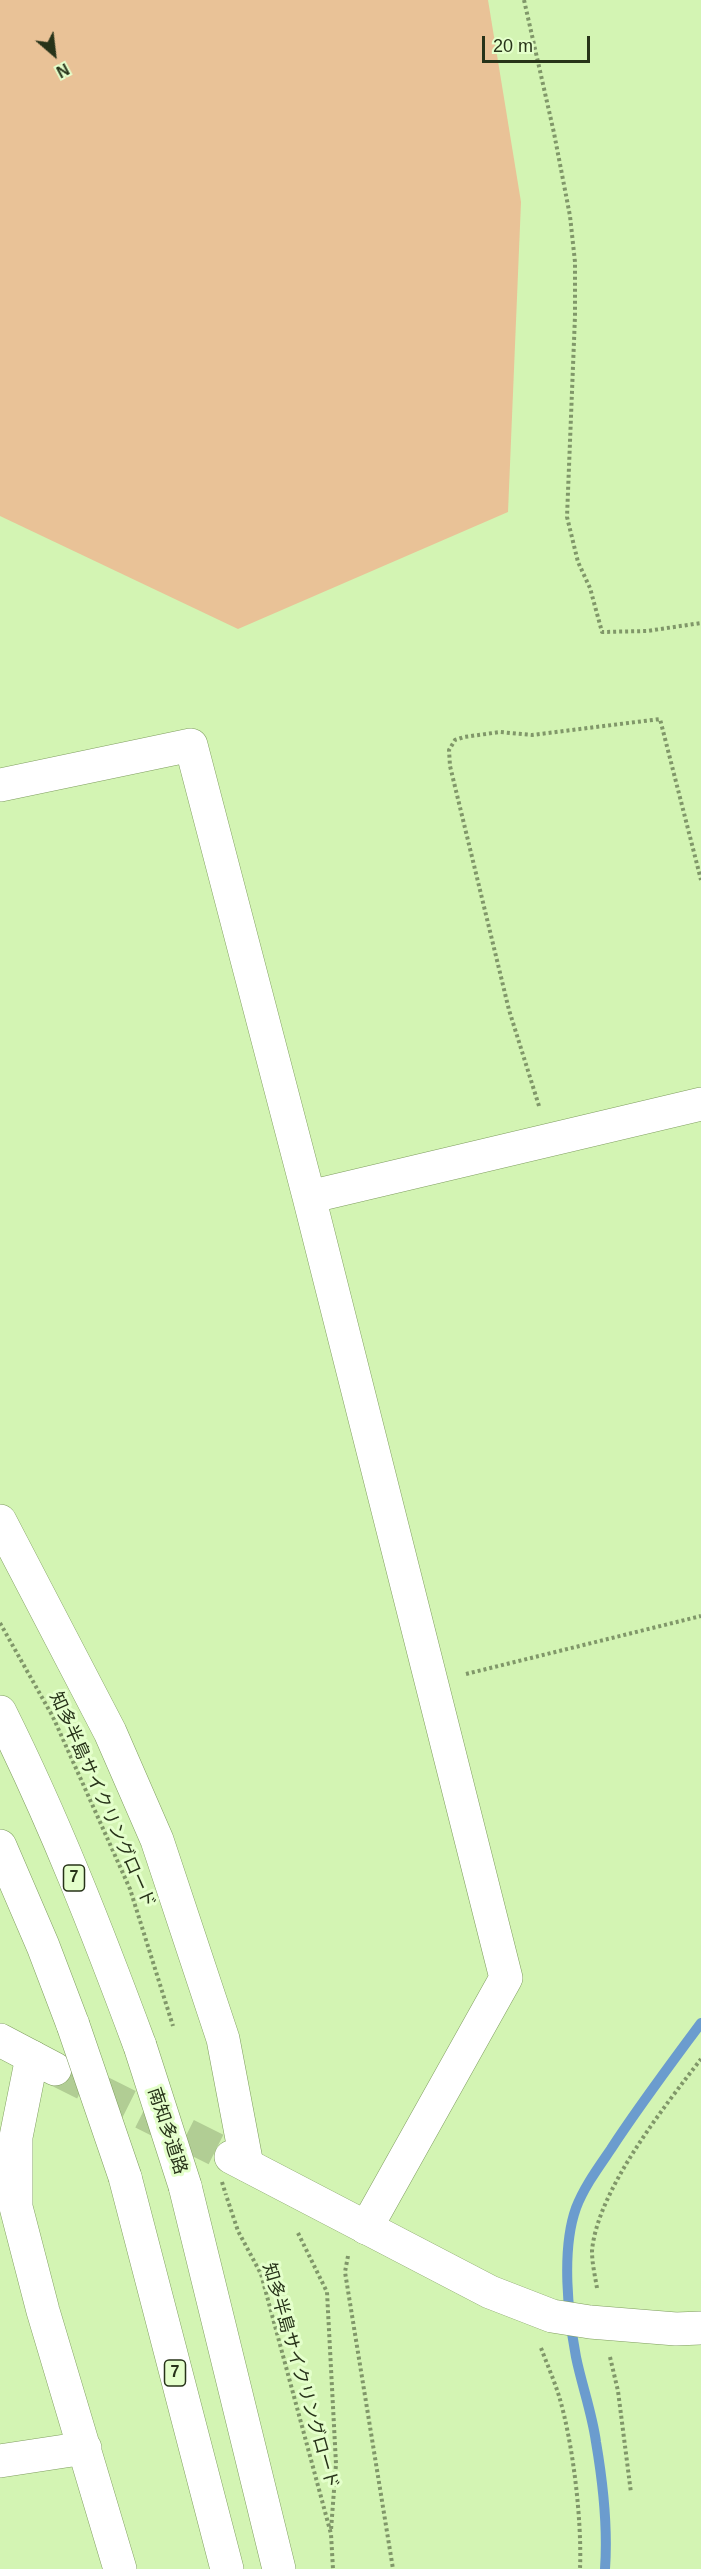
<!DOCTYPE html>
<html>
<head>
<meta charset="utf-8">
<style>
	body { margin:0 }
	#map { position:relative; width:701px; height:2569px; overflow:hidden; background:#d3f4b3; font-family:Helvetica,sans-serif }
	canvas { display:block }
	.north { position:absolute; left:24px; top:24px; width:60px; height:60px; -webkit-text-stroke:4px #e4ffcb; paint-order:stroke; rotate:152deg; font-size:16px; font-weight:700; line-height:24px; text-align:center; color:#273319 }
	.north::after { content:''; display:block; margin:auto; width:21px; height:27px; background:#273319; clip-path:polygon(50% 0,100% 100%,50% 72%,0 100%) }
	.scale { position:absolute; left:482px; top:36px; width:108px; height:27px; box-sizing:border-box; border:3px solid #273319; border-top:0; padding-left:8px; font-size:18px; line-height:21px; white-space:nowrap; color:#273319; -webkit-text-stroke:4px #e4ffcb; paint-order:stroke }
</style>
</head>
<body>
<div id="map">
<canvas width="701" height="2569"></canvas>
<div class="north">N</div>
<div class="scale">20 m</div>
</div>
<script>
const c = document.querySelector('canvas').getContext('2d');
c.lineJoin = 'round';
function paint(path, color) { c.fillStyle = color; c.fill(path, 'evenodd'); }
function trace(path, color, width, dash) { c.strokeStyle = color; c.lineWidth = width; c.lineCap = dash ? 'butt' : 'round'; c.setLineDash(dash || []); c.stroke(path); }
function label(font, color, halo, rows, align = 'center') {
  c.font = font + ' Helvetica,"Noto Sans JP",sans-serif'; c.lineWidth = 6; c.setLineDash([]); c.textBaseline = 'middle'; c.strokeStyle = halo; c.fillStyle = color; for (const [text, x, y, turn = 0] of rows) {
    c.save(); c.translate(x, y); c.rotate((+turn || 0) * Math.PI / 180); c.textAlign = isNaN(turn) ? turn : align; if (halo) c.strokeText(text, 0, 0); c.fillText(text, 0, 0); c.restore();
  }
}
paint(new Path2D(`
	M0 0H488L521 202 508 512 238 629 0 516Z`), '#e9c297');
trace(new Path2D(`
	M605 2569C608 2527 603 2483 596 2442 592 2413 582 2386 576 2357 568 2314 561 2250 576 2208 584 2187 598 2168 611 2149 639 2106 670 2065 701 2023`), '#6b9cce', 10);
trace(new Path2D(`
	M55 2069 231 2157`), '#b1cd94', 33, [33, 16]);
const minor = new Path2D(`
	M0 785 191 745 309 1197 506 1978C459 2061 413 2145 366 2228
	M309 1197 701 1104
	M0 1521 110 1732 157 1840 223 2039 247 2165
	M32 2057 16 2137V2207L43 2311 120 2569
	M0 2461 85 2448`);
const tertiary = new Path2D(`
	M0 2040 55 2069
	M231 2157 490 2292 552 2316 590 2322 676 2329 701 2328`);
const motorway = new Path2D(`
	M0 1712C54 1820 98 1933 140 2046
	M0 1846 43 1946 73 2025
	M125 2177 227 2569
	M185 2186 279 2569`);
trace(minor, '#7f9d5f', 34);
trace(tertiary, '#7f9d5f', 34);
trace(motorway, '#7f9d5f', 34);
trace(new Path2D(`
	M524 0 554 133 570 216 575 262V316L567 517 578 562 590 588 602 632 647 631 701 623
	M539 1106 509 1010 450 766 449 750 455 740 464 737 500 732 532 735 660 719 701 880
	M0 1623 53 1717 130 1889 173 2026
	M466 1674 701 1616
	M227 2198 238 2231 261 2274 331 2534 333 2569
	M298 2233 327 2292 336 2464 331 2530
	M348 2256 345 2272 393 2569
	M597 2288C595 2276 592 2263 592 2251 597 2191 664 2107 701 2059
	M541 2348C547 2364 554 2380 559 2396 573 2443 582 2520 580 2569
	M610 2357 618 2391 631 2493`), '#809769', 4, [3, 3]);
trace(minor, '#fff', 33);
trace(tertiary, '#fff', 33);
trace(motorway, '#fff', 33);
const motorwayBridge = new Path2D(`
	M73 2025 125 2177
	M140 2046 185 2186`);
trace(motorwayBridge, '#7f9d5f', 34, []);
trace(new Path2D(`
	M222 2182 226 2195`), '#809769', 4, [3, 3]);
trace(motorwayBridge, '#fff', 33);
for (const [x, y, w] of [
	[74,1878,21],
	[175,2373,21]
]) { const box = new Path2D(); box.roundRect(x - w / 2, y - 13, w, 26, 4.5); c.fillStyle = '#e4ffcb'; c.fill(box); trace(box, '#273319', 1.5); }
label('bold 16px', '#273319', null, [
	["7",74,1878],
	["7",175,2373]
]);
label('18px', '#273319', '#e4ffcb', [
	["知多半島サイクリングロード",102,1800,66],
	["南知多道路",167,2131,72],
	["知多半島サイクリングロード",300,2376,74]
]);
</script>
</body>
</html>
